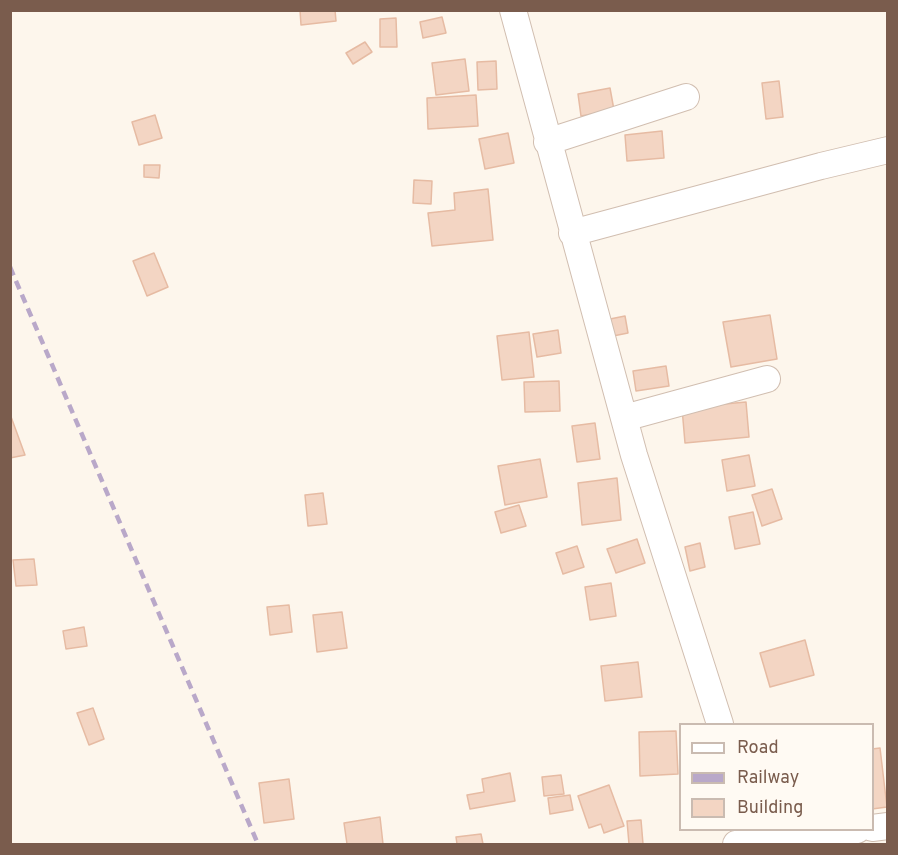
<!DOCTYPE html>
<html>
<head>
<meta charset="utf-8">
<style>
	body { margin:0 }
	#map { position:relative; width:898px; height:855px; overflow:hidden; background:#fdf6ec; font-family:Overpass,sans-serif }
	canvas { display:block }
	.frame { position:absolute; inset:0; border:12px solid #7a5c4d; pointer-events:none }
	.legend { position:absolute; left:679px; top:723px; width:195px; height:108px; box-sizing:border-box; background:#fffaf3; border:2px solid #cabbb1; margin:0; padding:8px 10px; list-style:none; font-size:18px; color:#7a5c4d }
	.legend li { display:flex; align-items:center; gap:12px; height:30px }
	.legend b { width:30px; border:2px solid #cabbb1 }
</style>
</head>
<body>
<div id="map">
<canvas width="898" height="855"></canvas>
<div class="frame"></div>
<ul class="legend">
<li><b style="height:8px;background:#fff"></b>Road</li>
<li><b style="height:8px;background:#b9a8c9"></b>Railway</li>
<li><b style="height:16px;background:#f3d5c3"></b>Building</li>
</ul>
</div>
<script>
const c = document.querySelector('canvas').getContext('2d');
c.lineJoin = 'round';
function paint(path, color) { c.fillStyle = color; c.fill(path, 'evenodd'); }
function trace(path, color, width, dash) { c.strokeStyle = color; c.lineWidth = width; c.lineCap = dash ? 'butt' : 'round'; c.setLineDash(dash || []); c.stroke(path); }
const building = new Path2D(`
	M300 10H335L336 21 301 25Z
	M442 17 446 33 423 38 420 22Z
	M396 18 397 47H380V19Z
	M365 42 372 52 353 64 346 53Z
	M465 59 469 91 436 95 432 63Z
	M496 61 497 89 478 90 477 62Z
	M779 81 783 117 766 119 762 83Z
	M610 88 614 110 581 116 578 94Z
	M476 95 478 126 428 129 427 98Z
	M155 115 162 138 139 145 132 122Z
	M662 131 664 158 627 161 625 135Z
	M508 133 514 163 485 169 479 139Z
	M144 165H160L159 178 144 177Z
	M414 180 432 181 431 204 413 203Z
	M488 189 493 240 432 246 428 213 455 210 454 193Z
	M154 253 168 287 147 296 133 261Z
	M770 315 777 359 731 367 723 322Z
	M625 316 628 333 613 336 610 319Z
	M558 330 561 353 537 357 533 334Z
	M529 332 534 377 502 380 497 336Z
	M666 366 669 386 636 391 633 371Z
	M559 381 560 411 525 412 524 382Z
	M746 402 749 437 685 443 682 408Z
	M10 414 25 455 10 458Z
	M595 423 600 459 577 462 572 426Z
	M749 455 755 486 727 491 722 460Z
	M540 459 547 497 505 505 498 466Z
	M617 478 621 520 582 525 578 483Z
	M772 489 782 519 762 526 752 495Z
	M323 493 327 524 308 526 305 495Z
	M519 505 526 526 501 533 495 512Z
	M753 512 760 544 735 549 729 517Z
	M637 539 645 563 616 573 607 549Z
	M700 543 705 567 690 571 685 547Z
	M577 546 584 567 563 574 556 553Z
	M34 559 37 585 16 586 13 560Z
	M611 583 616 616 590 620 585 587Z
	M289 605 292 632 270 635 267 607Z
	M342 612 347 648 317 652 313 615Z
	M84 627 87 646 66 649 63 631Z
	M805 640 814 675 770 687 760 653Z
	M638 662 642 697 605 701 601 666Z
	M93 708 104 739 89 745 77 713Z
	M676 731 678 774 640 776 639 732Z
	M880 748 887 807 872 809V749Z
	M510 773 515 801 470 809 467 795 484 792 482 779Z
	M561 775 564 794 544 796 542 777Z
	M289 779 294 819 264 823 259 783Z
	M609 785 624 826 604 833 601 824 589 828 578 796Z
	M570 795 573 810 550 814 548 798Z
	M380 817 383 844H347L344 823Z
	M641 820 643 844H629L627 821Z
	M481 834 483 844H457L456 837Z`);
paint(building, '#f3d5c3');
trace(building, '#e6bba3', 1.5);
const minor = new Path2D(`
	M513 10 634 455 720 724
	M547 142 686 97
	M572 233 821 166 888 150
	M624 418 767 379
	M872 828 888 826
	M736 844 857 830`);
trace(minor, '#d1beb0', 28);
trace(minor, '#fff', 26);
trace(new Path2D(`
	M10 267 258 844`), '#b9a8c9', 4.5, [9, 6]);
</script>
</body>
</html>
